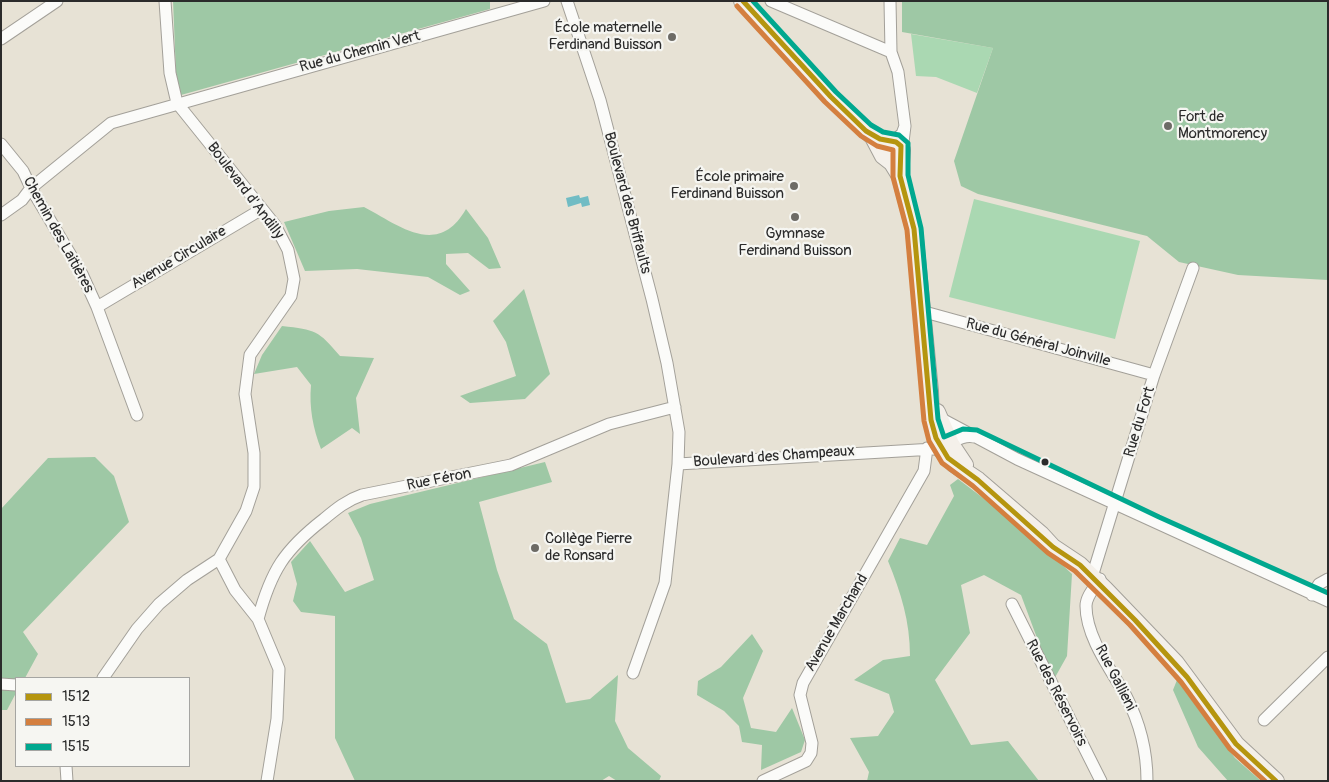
<!DOCTYPE html>
<html>
<head>
<meta charset="utf-8">
<style>
	body { margin:0 }
	#map { position:relative; width:1329px; height:782px; overflow:hidden; background:#e7e2d5; font-family:Pangolin,sans-serif }
	canvas { display:block }
	.frame { position:absolute; inset:0; border:2px solid #2b2b2b; pointer-events:none }
	.legend { position:absolute; left:15px; top:677px; width:175px; height:90px; box-sizing:border-box; background:#f6f6f2; border:1px solid #a5a5a2; margin:0; padding:6px 9px; list-style:none; font-size:15px; color:#2b2b2b }
	.legend li { display:flex; align-items:center; gap:10px; height:25px }
	.legend b { width:25px; border:1px solid #a5a5a2 }
</style>
</head>
<body>
<div id="map">
<canvas width="1329" height="782"></canvas>
<div class="frame"></div>
<ul class="legend">
<li><b style="height:6px;background:#b5950f"></b>1512</li>
<li><b style="height:6px;background:#d47f3f"></b>1513</li>
<li><b style="height:6px;background:#00a88f"></b>1515</li>
</ul>
</div>
<script>
const c = document.querySelector('canvas').getContext('2d');
c.lineJoin = 'round';
function paint(path, color) { c.fillStyle = color; c.fill(path, 'evenodd'); }
function trace(path, color, width, dash) { c.strokeStyle = color; c.lineWidth = width; c.lineCap = dash ? 'butt' : 'round'; c.setLineDash(dash || []); c.stroke(path); }
function label(font, color, halo, rows, align = 'center') {
  c.font = font + ' Pangolin,sans-serif'; c.lineWidth = 4.5; c.setLineDash([]); c.textBaseline = 'middle'; c.strokeStyle = halo; c.fillStyle = color; for (const [text, x, y, turn = 0] of rows) {
    c.save(); c.translate(x, y); c.rotate((+turn || 0) * Math.PI / 180); c.textAlign = isNaN(turn) ? turn : align; if (halo) c.strokeText(text, 0, 0); c.fillText(text, 0, 0); c.restore();
  }
}
paint(new Path2D(`
	M911 34 993 48 977 93 936 77 916 76Z
	M974 199 1140 241 1115 339 949 297Z`), '#aad8b2');
paint(new Path2D(`
	M173 1H490V9L181 95 176 73Z
	M902 1H1328V280L1238 275 1179 262 1147 236 978 194 961 186 954 161 993 48 902 32Z
	M364 207C400 226 438 258 466 209L488 238 501 268 489 269 468 253 446 254V264L470 291 460 295 428 277 357 269 305 271 284 222 329 211Z
	M524 289 550 374 525 399 470 403 460 396 516 376 506 342 493 321Z
	M282 326C316 330 318 330 340 356L374 358 356 398 360 434 352 428 321 449C313 428 309 408 311 385L297 367 254 374 262 355Z
	M95 457 114 476 129 522 23 632 38 654 25 678H16V693L7 710H1V509L48 458Z
	M545 462 552 482 479 502 497 570 514 619 547 644 566 703 590 699 618 675 615 721 628 748 661 776 659 781H617L609 776 601 781H355L335 738V616L301 612 293 601 297 584 291 562 310 541 345 592 374 580 361 538 348 513 370 504Z
	M958 479 1024 529 1072 574 1067 656 1053 681 1021 595 984 575 961 585 970 633 935 680 971 745 1008 741 1039 781H867L869 772 850 738 878 736 894 712 889 694 854 680 883 660 910 656C910 621 901 593 888 561L900 538 927 545 954 496 950 485Z
	M752 634 763 651 743 698 751 728 776 732 792 708 805 740 801 752 761 770 762 745 742 742 739 726 724 711 697 695 698 681 721 667Z
	M1177 680 1235 758 1261 781H1228L1198 747 1173 690Z`), '#9ec8a5');
paint(new Path2D(`
	M579 195 580 198 588 196 590 205 582 207 581 203 568 207 566 198Z`), '#71bcc4');
const minor = new Path2D(`
	M567 1 600 100 652 299 667 363 679 432 678 464 934 449C948 447 960 434 974 437
	M771 1 891 52
	M890 1 891 52 898 72 905 126
	M1 39 57 1
	M893 141 902 134 905 126 902 150
	M1 144 23 171 31 188 82 274 97 307 137 415
	M1 215 22 200 31 188 111 123 544 1
	M97 307 262 209
	M921 311 1154 375
	M940 418 1017 459 1328 601
	M219 559 235 590 258 619 279 669 277 719 267 781
	M1092 577 1154 375 1193 268
	M1100 579C1095 587 1086 596 1086 606 1086 637 1111 670 1126 696 1140 723 1147 751 1147 781
	M1312 595 1319 584 1328 579
	M1012 604 1101 781
	M258 619C271 571 284 550 324 519 336 509 347 500 362 495L511 465 609 424 675 407
	M633 673 665 583 678 464
	M103 678 137 629 159 604 187 580 219 559 246 511 254 487V453L245 394 250 355 291 296 294 279 288 250 275 225 177 103 170 73 165 1
	M1 684 16 685
	M1264 720 1328 657
	M66 766 67 781
	M763 781 806 761 811 753 812 743 800 695 803 683 924 471 927 448`);
const secondary = new Path2D(`
	M742 1 831 97 873 137 883 156 892 163 900 176
	M866 131 880 139 896 142 902 150 900 176 914 229 930 391 931 420 940 448 954 464 978 480 1041 534 1053 547 1080 565 1105 589 1176 663 1236 744 1276 781
	M937 412 951 444 965 465`);
trace(minor, '#a3a099', 13);
trace(secondary, '#a3a099', 18);
trace(minor, '#fbfbf9', 11);
trace(secondary, '#f4f0ea', 16);
trace(new Path2D(`
	M743 1 831 97 866 131 880 139 896 142 901 146 900 176 914 229 931 420 936 438 948 458 978 480 1053 547 1080 565 1135 620 1187 677 1236 744 1276 781`), '#b5950f', 5);
trace(new Path2D(`
	M737 6 825 102 861 136 877 146 893 150V177L907 230 924 421 929 441 942 463 973 486 1048 553 1075 571 1130 625 1181 682 1230 749 1265 781`), '#d47f3f', 5);
trace(new Path2D(`
	M753 1 836 92 871 125 883 132 899 135 908 143V175L921 228 938 419 944 437 963 429 977 430 1159 517 1328 593`), '#00a88f', 5);
for (const [x, y, r, color] of [
	[672,37,5,"#6d6b66"],
	[1168,126,5,"#6d6b66"],
	[794,186,5,"#6d6b66"],
	[795,217,5,"#6d6b66"],
	[1045,462,4.5,"#2b2b2b"],
	[535,548,5,"#6d6b66"]
]) { const dot = new Path2D(); dot.arc(x, y, r, 0, 2 * Math.PI); c.fillStyle = color; c.fill(dot); trace(dot, '#f6f6f2', 2); }
label('15px', '#2b2b2b', '#f6f6f2', [
	["École maternelle",662,28],
	["Ferdinand Buisson",662,45],
	["Fort de",1178,117,"left"],
	["Montmorency",1178,134,"left"],
	["École primaire",784,177],
	["Ferdinand Buisson",784,194],
	["Gymnase",795,234,"center"],
	["Ferdinand Buisson",795,251,"center"],
	["Collège Pierre",545,539,"left"],
	["de Ronsard",545,556,"left"]
], 'right');
label('15px', '#2b2b2b', '#f6f6f2', [
	["Rue du Chemin Vert",360,52,-15],
	["Boulevard d'Andilly",245,191,53],
	["Boulevard des Briffaults",627,203,75],
	["Chemin des Laitières",58,235,61],
	["Avenue Circulaire",179,258,-31],
	["Rue du Général Joinville",1038,343,15],
	["Rue du Fort",1140,422,-73],
	["Boulevard des Champeaux",774,457,-4],
	["Rue Féron",439,480,-11],
	["Avenue Marchand",837,623,-60],
	["Rue Gallieni",1115,678,63],
	["Rue des Réservoirs",1056,693,63]
]);
</script>
</body>
</html>
